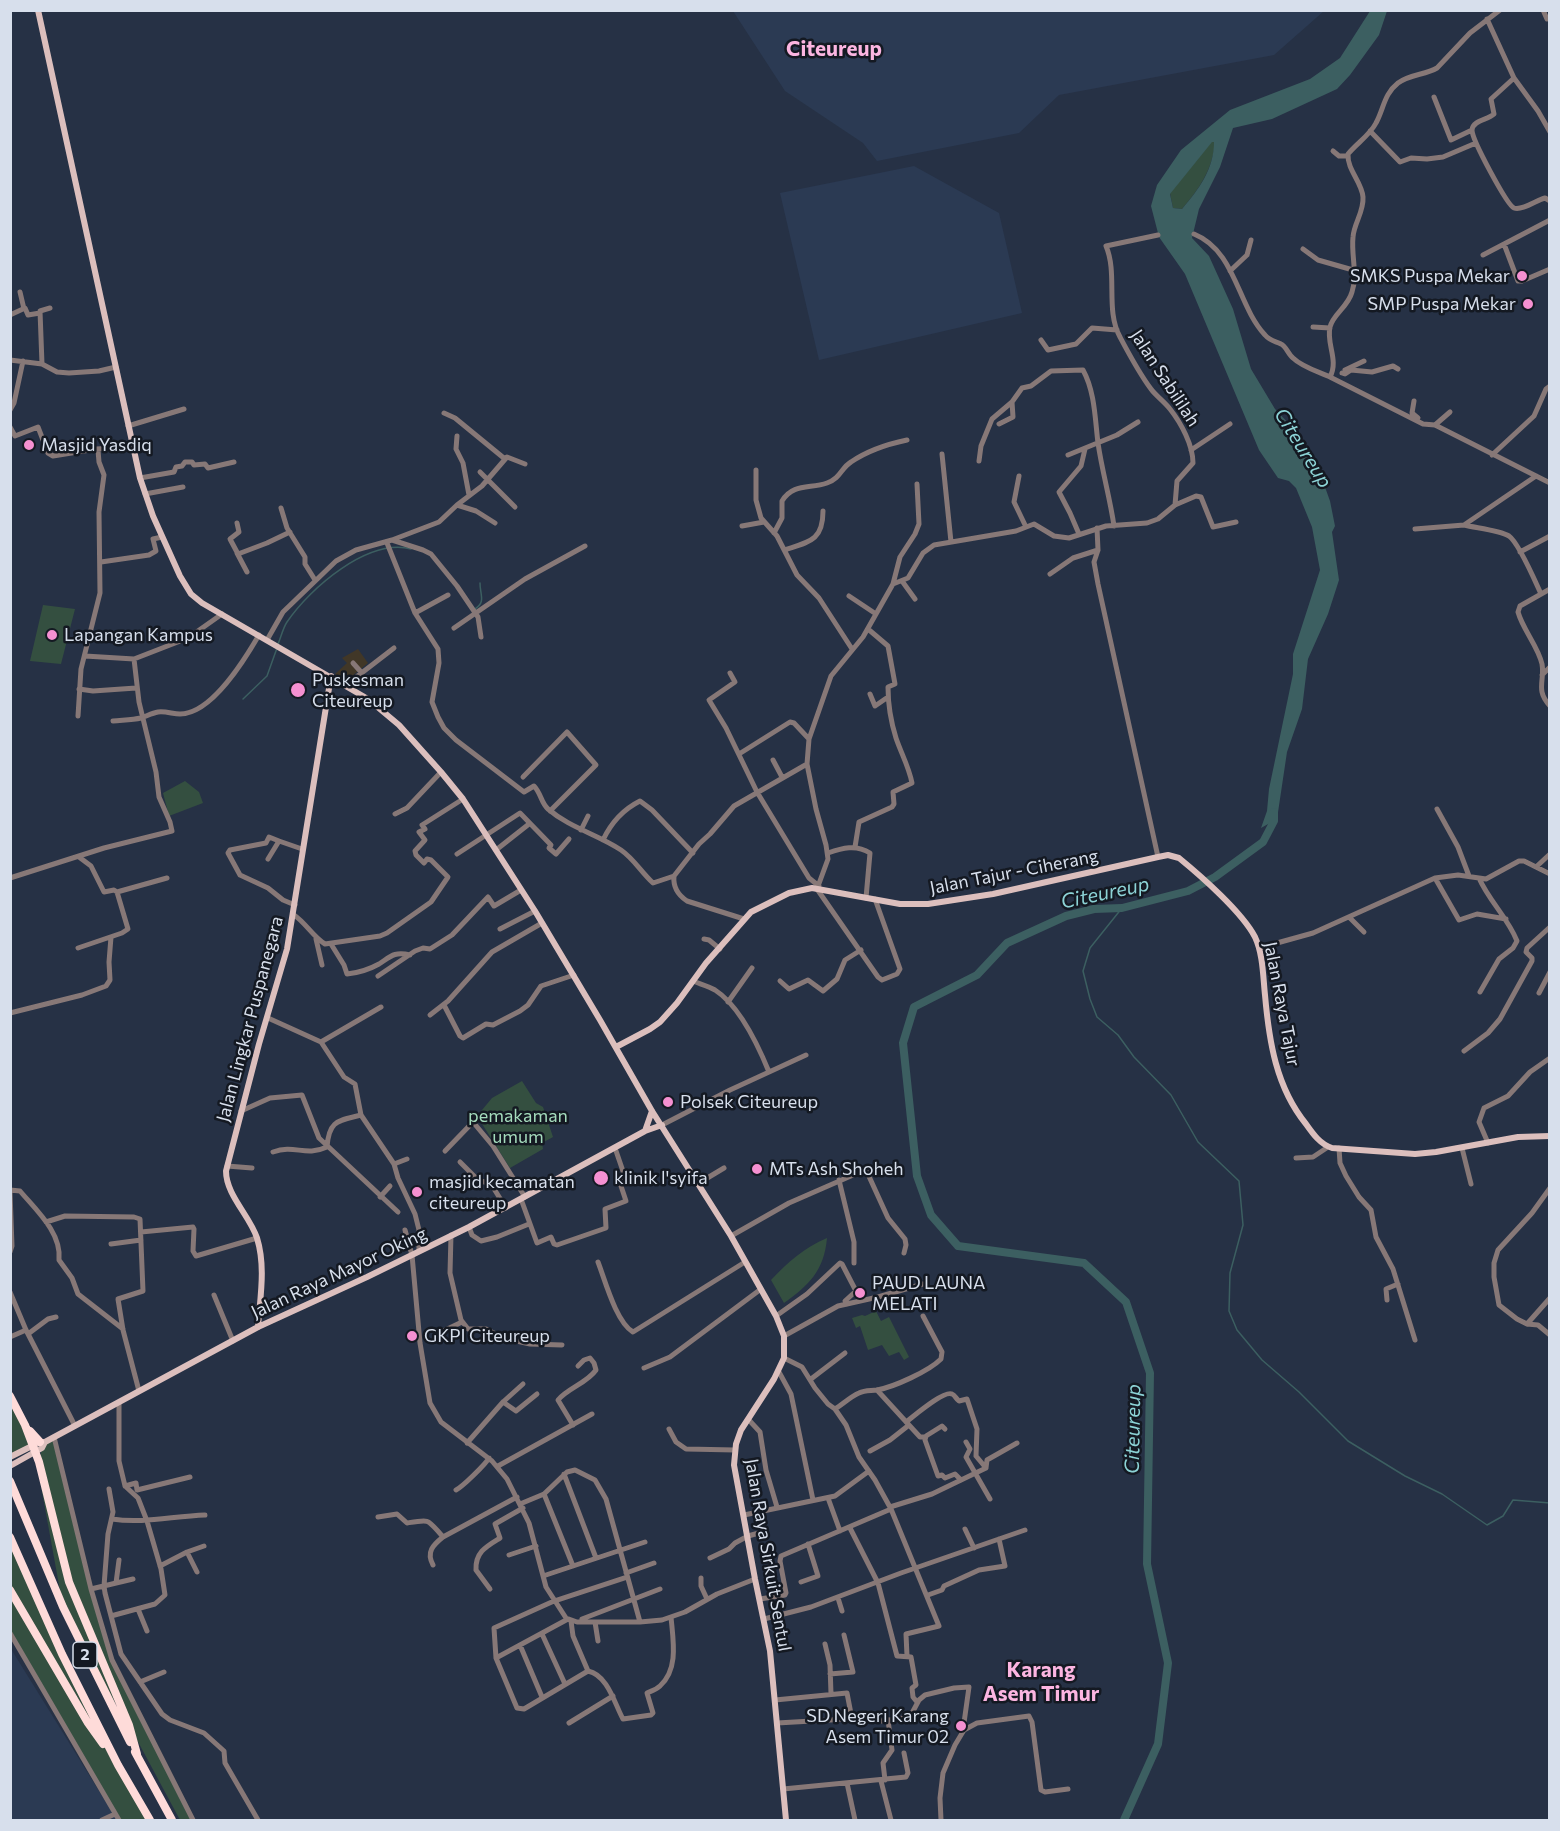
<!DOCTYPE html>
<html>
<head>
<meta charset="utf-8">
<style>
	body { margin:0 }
	#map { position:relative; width:1560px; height:1831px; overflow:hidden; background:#263145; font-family:Commissioner,sans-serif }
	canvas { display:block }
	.frame { position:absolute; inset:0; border:12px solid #d7dfec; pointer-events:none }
</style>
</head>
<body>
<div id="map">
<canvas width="1560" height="1831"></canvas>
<div class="frame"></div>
</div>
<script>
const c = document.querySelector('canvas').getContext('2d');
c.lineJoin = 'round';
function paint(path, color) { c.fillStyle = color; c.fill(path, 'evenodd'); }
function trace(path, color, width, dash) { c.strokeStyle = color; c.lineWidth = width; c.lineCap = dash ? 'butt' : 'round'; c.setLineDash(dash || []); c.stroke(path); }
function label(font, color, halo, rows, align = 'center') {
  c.font = font + ' Commissioner,sans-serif'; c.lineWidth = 5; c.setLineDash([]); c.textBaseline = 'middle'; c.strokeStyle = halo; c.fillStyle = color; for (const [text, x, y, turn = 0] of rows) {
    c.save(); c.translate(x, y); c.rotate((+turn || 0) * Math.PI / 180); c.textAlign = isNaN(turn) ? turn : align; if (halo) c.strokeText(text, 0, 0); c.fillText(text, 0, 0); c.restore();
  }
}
paint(new Path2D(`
	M733 11H1324L1274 55 1059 95 1019 133 877 161 863 143 785 91Z
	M914 166 999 213 1022 313 819 360 780 193Z
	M11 1649 117 1820H11Z`), '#2b3a53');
paint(new Path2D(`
	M358 649 368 663 345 682 335 674 347 663 342 658Z`), '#413727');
paint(new Path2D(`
	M1212 141 1215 142C1213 169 1199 189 1182 209L1173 208 1170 193Z
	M43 605 75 609 61 664 30 661Z
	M185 781 199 792 203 803 169 816 163 793Z
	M522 1081 536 1103 543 1107 553 1137 542 1143 543 1149 510 1168 477 1116 492 1098Z
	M827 1238C824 1271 809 1285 784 1303L771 1280C787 1263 805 1247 827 1238Z
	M876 1311 881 1321 889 1317 909 1357 904 1360 899 1352 889 1356 882 1345 868 1350 860 1326 856 1328 852 1318 862 1315 865 1316Z
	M10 1396 33 1446 10 1457Z
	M54 1437 109 1651 193 1820H180L129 1725 82 1649 63 1607 35 1453 39 1461 42 1448Z
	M10 1536 62 1654 150 1820H118L11 1632Z`), '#344f40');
paint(new Path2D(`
	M1370 11H1387L1379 35 1350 75 1337 89 1272 119 1233 128 1220 167 1199 209 1192 238 1209 256 1233 309 1251 369 1275 409 1291 426 1306 448 1321 476 1330 501 1335 526 1332 532 1339 580 1328 614 1308 659 1302 709 1287 752 1277 819 1261 828 1267 811 1269 789 1293 674V654L1320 570 1312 527 1296 488 1289 481 1278 478 1259 450 1185 274 1159 237 1151 206 1157 185 1181 150 1230 110 1310 79 1340 58ZM1212 142H1214C1214 169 1199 189 1182 209L1173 208 1170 194Z`), '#3c5f61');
trace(new Path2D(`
	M475 609C486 602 480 595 480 583
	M278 644C281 637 283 628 287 622 310 588 368 538 411 549
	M243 699 267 676 277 648
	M1122 908 1090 948 1083 971 1090 999 1097 1017 1118 1035 1134 1057 1171 1095 1198 1142 1239 1181 1243 1225 1230 1273 1229 1311 1237 1330 1262 1360 1299 1392 1348 1441 1405 1476 1442 1494 1487 1525 1503 1516 1513 1500 1550 1503`), '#3c5f61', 1.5);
trace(new Path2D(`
	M1124 1820 1158 1744 1168 1663 1147 1564 1150 1373 1126 1302 1084 1263 958 1246 931 1215 917 1176 903 1043 914 1007 977 975 1007 943 1066 916 1094 909 1122 908 1188 891 1215 877 1263 842 1274 821V812`), '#3c5f61', 8);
trace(new Path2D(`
	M1500 10 1470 33 1437 68C1425 75 1410 74 1398 83 1384 94 1384 108 1376 123 1370 135 1357 143 1348 154 1347 170 1362 182 1363 197 1364 212 1354 223 1353 237 1351 256 1358 275 1352 292 1348 307 1333 314 1330 327 1326 344 1339 360 1330 377L1423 424 1435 425 1550 483
	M1543 10 1547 19
	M1487 19 1514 78 1491 99 1494 114C1488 120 1473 120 1472 130 1472 140 1507 205 1514 208 1522 211 1537 200 1545 198L1550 201
	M1514 78 1538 111 1550 132
	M1434 97 1451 140 1472 130
	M1370 131 1400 162 1411 158 1427 159 1443 157 1476 143
	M1333 151 1339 156H1348
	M1194 234C1236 251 1237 305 1265 335 1270 341 1275 341 1281 344 1286 346 1288 354 1293 358 1302 367 1319 372 1330 377
	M1504 244 1518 281H1522L1550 269
	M1303 249 1318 260 1353 270
	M1483 255 1550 220
	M1230 271 1247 255 1251 240
	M20 292 24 309
	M10 315 25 308 28 315 40 313
	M1313 327 1330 328
	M1041 340 1048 350 1076 344 1092 328 1117 330
	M10 360 42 364 57 372 69 373 99 371 116 367
	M42 364 40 311 50 308
	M1345 370 1364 361
	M1342 373 1345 374 1351 370 1372 372 1393 366 1398 369
	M1414 401 1412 413 1418 418
	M10 410 14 403 23 361
	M444 413 455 418 505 459
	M999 424 1013 417 1012 402
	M1435 425 1450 412
	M128 426 184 409
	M10 427 15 436 38 427 48 453 53 456 96 449 132 447
	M457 436 456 449 463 463 469 495
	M1191 450 1230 424
	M942 454 951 542
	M1068 455 1117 435 1138 422
	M1492 455 1534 416 1546 389 1550 386
	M979 461 981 446 992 419 1012 402 1022 388 1031 386 1051 371 1083 370C1095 392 1095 419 1098 443 1102 471 1110 498 1114 526
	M756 470V500L761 518 777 536 797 575 819 598 852 649
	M480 472 515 507
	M1019 476 1014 502 1026 527
	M140 478 174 472 176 467 182 466 185 462H192L194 465 205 464 208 468 234 462
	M145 494 183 487
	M457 505 476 511 495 523
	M1175 505 1196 496 1201 497 1213 527 1236 522
	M281 508 287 528 305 557V564L315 580
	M237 523 239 532 230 539 238 554 267 543 290 532
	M1464 525C1476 528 1499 530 1509 536 1519 543 1535 581 1541 594
	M742 526 764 522
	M1097 528 1098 550 1094 562 1098 584 1158 857
	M1415 529 1464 525 1536 476
	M774 533 782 518V501C793 483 810 489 827 483 841 478 841 468 851 462 867 451 888 444 907 440
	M1079 534 1070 513 1059 492 1081 466 1085 449
	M392 540 439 522 457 505 482 486 507 457 525 464
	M387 543 415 613 438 649 439 663 432 702 438 717 444 728 456 740 524 792 534 786C541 793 541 803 548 809 570 828 597 834 621 850 634 859 641 872 653 883L674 876 699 844 710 834 734 806 807 764
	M784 550C809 542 823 541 823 511
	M1520 552 1550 536
	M237 553 247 572
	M101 562 149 555 156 551 153 539 162 537
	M1050 574 1073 558 1098 550
	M902 581 915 599
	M893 584 900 557 915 534 919 524 917 484
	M1550 589 1520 606 1518 612C1523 630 1538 646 1542 664 1545 681 1535 690 1550 706
	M849 596 876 614
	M415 613 448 595
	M454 628 525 579 585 546
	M267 640 283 612 336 561 356 550 392 540 423 550 431 554 457 586 478 617 481 637
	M85 656 134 659 188 638 222 614
	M353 663 361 672
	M730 673 735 682 709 700 726 728 757 792 809 878 819 886
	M1542 675 1550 667
	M346 685 394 648
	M79 689 93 691 136 688
	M870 694 875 706 888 697
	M78 716 81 669 100 593 99 512 104 475 99 462 98 450
	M113 721C122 720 132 720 141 718 147 716 152 713 158 712 166 711 173 714 180 714 212 714 245 659 259 635
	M739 754 790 722 794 723 809 739
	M773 760 782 777
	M523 777 567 732 596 765 550 811
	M1437 809 1458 847 1469 876
	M395 814 407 808 441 772
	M581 830 588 816
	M603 840C611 823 624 809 640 801L652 810 693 853
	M279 841 269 837 266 843 230 850 228 853 240 875 268 888 283 900 295 905
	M855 847 859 822 892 807 894 804 893 792 912 783C909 767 901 753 896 738 891 722 888 705 888 687L895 684 888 646 868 629
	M496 850 529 824
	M828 853C842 848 856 844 870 853L866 898
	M457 854 520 813 551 845 549 848 556 854 569 839
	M268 859 279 841 302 849
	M1536 867 1550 874
	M674 876C673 886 678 895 687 901L744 919
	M10 878 104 848 172 831 170 822 159 797 156 772 139 702 134 659
	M1435 878 1459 920 1477 914 1506 919
	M1479 878C1489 901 1508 918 1517 941L1513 948 1499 959 1480 992
	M117 892 167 878
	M875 899 900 969 897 974 882 980 878 977 817 889 828 859 826 845 816 809 807 764 809 739 831 676 863 637 893 584 908 578 923 553 934 545 1016 531 1034 524 1054 536 1069 538 1106 526 1147 523 1158 519 1175 505 1177 481 1193 463C1193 445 1181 423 1170 409 1164 401 1156 396 1151 389 1139 373 1129 354 1120 337 1105 310 1118 274 1106 246L1158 235
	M294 915C306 923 313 937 325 944L380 936 387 933 431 902 448 877 431 860 427 859 424 863 416 855 415 851 425 840 419 832 425 829 422 825 463 799
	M1349 917 1364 932
	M500 929 535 911
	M316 939 322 965
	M704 939 709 940 720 949
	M331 944 344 965 347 974C357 973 370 969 379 964 390 957 394 951 410 955
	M78 948 122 933 128 929 117 892 114 890 104 892 91 866 79 857
	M1259 948 1313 933 1435 878 1458 875 1486 879 1519 861H1524L1536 867 1550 854
	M378 976 415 951 423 948 430 949 452 935 488 897 494 906 521 890
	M693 981C700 984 708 986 715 990 740 1006 758 1045 769 1072
	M780 981 789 989 808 980 823 991 837 979 845 960 861 950
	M1539 993 1550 972
	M728 1002 752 968
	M444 1005 460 1036 463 1038 486 1024 493 1025 520 1011 528 1005 541 986 574 975
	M10 1013 82 995 106 986 110 980 109 962 111 937
	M430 1015 448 1001 492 952 542 923
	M268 1018 321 1042 344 1077 355 1084 361 1115 394 1164 398 1178 415 1214 419 1230V1251
	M321 1042 381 1007
	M1464 1051 1488 1033 1500 1019 1532 961V958L1526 952 1527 948 1550 927
	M241 1111 270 1098 302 1095 319 1138 398 1212
	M662 1125 730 1090 806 1055
	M1488 1143 1479 1122 1484 1108 1508 1096 1530 1072 1550 1058
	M1339 1148 1340 1163 1346 1176 1359 1197 1371 1210 1376 1237 1393 1269 1415 1340
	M1462 1148 1471 1184
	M445 1151 473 1122 493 1146 525 1197
	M273 1152C295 1144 305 1157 327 1147 329 1120 338 1121 361 1115
	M1296 1158 1313 1157 1328 1147
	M460 1162 478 1180 491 1184 506 1208
	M394 1164 407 1159
	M227 1166 252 1168
	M839 1180 854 1242V1263
	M699 1183 724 1168
	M1550 1188 1532 1213 1498 1250 1494 1263V1277L1499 1305 1517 1319 1527 1324 1538 1325 1550 1335
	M10 1190 20 1191C36 1210 62 1233 59 1260L72 1278 78 1294 123 1329
	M10 1192 12 1246 10 1252
	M380 1197 390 1186
	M521 1199 537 1243 551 1237 554 1244 557 1245 606 1228 605 1209 626 1201 619 1180 625 1177 615 1148
	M46 1222 65 1216 134 1217 140 1219 143 1291 118 1299 123 1330 139 1391
	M469 1227 472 1235 481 1241 497 1237 529 1224
	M405 1230 412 1255 420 1343 430 1403 441 1422 492 1461 507 1479 529 1523 546 1587 566 1618 577 1622H640L662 1620 685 1612 717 1594 755 1579
	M141 1232 193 1227 194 1229 193 1251 196 1256 257 1238
	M451 1235 450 1273 461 1320 468 1329H486L503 1338 530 1344 562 1345
	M731 1236 789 1203 860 1172H867L888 1218 905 1239 906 1245 904 1253
	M111 1244 141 1240
	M598 1262C605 1280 616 1322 633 1332L745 1262
	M10 1292 26 1330 75 1426
	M214 1295 233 1341
	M1387 1300 1386 1289 1398 1284
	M776 1316 807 1294 840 1263 842 1264 856 1291 845 1301 847 1304
	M1527 1324 1550 1298
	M439 1333 462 1322
	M28 1334 48 1319 56 1317
	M784 1336 838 1306 878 1297 923 1284
	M10 1337 26 1330
	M784 1358 802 1367 815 1388 828 1404 835 1409 846 1425 859 1457 875 1480 891 1509 939 1626 906 1634 907 1656
	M644 1368 670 1357 761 1289
	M779 1372 791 1394 813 1500
	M811 1379 845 1353
	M119 1402V1461L125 1486
	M503 1402 516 1411 537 1394
	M835 1409C843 1404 850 1397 859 1393 865 1390 871 1391 877 1390 894 1387 929 1371 941 1359L942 1352 923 1316
	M748 1419 760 1432 766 1470 777 1507
	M906 1422C914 1416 944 1390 952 1394 955 1395 956 1399 959 1401L967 1399 977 1429 976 1456 986 1468
	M573 1425 558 1400C568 1388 587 1383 596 1370L594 1363 590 1358 584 1360 578 1366
	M909 1425 920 1437H925
	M669 1429 676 1442 686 1449 735 1450
	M945 1429 942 1426 926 1436 925 1440 938 1476 942 1475 945 1478 955 1474 961 1480
	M54 1437 91 1589 112 1660 193 1820
	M966 1442 970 1449 966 1457 990 1499
	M467 1443 503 1402 523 1384
	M870 1451 890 1440 909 1425 877 1390
	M498 1466 592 1414
	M564 1474 596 1558
	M125 1486 136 1483 137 1490 190 1477
	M109 1489 113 1512 108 1534 104 1586 105 1593 121 1654 162 1714 170 1720 204 1733 224 1751 225 1763 258 1820
	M456 1490C462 1487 485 1465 489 1458
	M828 1498 840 1531
	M520 1504 544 1494
	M890 1507 932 1494 986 1468 987 1460 1017 1443
	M744 1515 835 1496 869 1471
	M378 1517 397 1514 407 1523C431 1519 427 1519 443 1537 433 1545 426 1552 433 1565
	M112 1519C143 1524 173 1516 205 1515
	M850 1528 878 1583 897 1656 911 1657 916 1685 912 1688 913 1697 917 1702
	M965 1529 974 1548
	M443 1537 517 1497
	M187 1552 204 1546
	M509 1555 536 1546
	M710 1558 729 1549 735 1543 748 1536 766 1531
	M160 1566 187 1552 197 1572
	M573 1566 544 1494 567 1472 575 1470 595 1480 606 1499 640 1622
	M626 1573 654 1563
	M543 1576 645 1542
	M701 1578V1586L707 1599
	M801 1582 818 1576 808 1544
	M116 1583 119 1560
	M91 1589 133 1579
	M490 1589 476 1570C475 1552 487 1546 500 1538L495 1524 523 1508
	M928 1595 942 1590 944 1586 979 1570 1005 1566 999 1539
	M838 1598 842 1611
	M760 1599 785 1595 786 1593 780 1561 781 1556 891 1509
	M138 1609 147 1631
	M111 1616 155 1604 165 1595 161 1569 147 1521 138 1498 125 1486
	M582 1619 660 1589
	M764 1619 811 1607 901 1573 1025 1530
	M571 1621 573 1636 588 1671 524 1709 517 1708 496 1658 494 1628 554 1601 627 1577
	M595 1622 598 1641
	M10 1633 119 1820
	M542 1634 565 1684
	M825 1644 830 1665 831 1694
	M520 1645 542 1697
	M496 1658 568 1619
	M588 1671C608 1675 615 1705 623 1719L651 1715 653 1713 647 1693C651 1691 656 1690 660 1686 679 1669 673 1640 671 1617
	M830 1674 853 1672 844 1635
	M140 1682 164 1672
	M775 1700 847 1693 852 1719
	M569 1723 613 1696
	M777 1723 865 1718 881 1721 904 1718 911 1715 919 1700 925 1695 954 1688 969 1687 963 1730
	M885 1780 883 1763 892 1750 888 1720
	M881 1781 891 1820
	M847 1783 855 1820
	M783 1789 906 1777 908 1773 904 1753
	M102 1820 115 1814
	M941 1820 940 1798 943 1773 955 1745 964 1730 977 1723 1029 1716 1032 1722 1041 1790 1045 1792 1068 1789`), '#877877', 5);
trace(new Path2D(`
	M38 10 140 478 153 516 180 576 191 594 202 603 368 699 399 725 441 772 463 799 535 911 600 1020 652 1111 731 1236 776 1316 784 1336V1358L774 1379 741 1430 736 1444 734 1465 755 1579 770 1651 786 1820
	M616 1047 650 1029 660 1022 677 1003 706 963 751 912 789 893 812 888 900 904H928L993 894 1158 857 1168 855 1179 858C1201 876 1242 912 1255 937 1263 954 1263 976 1265 995 1269 1041 1276 1087 1306 1124 1313 1134 1320 1144 1332 1148L1415 1154 1436 1152 1518 1137 1550 1136
	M645 1131 652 1111
	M258 1327C260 1298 266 1267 257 1238 250 1216 226 1195 226 1171L259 1044 287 949 331 676
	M10 1457 40 1442H45L258 1327 367 1277 469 1227 645 1131 662 1125
	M10 1466 42 1448 45 1442`), '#dcbfbd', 6);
trace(new Path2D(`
	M10 1396 25 1425 39 1462 69 1582 129 1725 137 1754
	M30 1431 40 1442
	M10 1481 63 1607 130 1742
	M10 1537 62 1654 118 1765 150 1820
	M10 1590 88 1723 103 1744
	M135 1752 172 1820`), '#fedbd9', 8);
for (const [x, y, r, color] of [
	[1522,276,6,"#f590d1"],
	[1528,304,6,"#f590d1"],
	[29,445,6,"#f590d1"],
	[52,635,6,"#f590d1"],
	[298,690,8,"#f590d1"],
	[668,1102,6,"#f590d1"],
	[757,1169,6,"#f590d1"],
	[601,1178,8,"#f590d1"],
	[417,1192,6,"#f590d1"],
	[860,1293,6,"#f590d1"],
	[412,1336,6,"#f590d1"],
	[961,1726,6,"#f590d1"]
]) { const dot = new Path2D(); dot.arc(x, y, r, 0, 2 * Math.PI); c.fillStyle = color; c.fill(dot); trace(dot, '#141922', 2); }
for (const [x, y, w] of [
	[85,1655,24]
]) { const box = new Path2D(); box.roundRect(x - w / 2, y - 13, w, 26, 4.5); c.fillStyle = '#141922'; c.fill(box); trace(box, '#d7dfec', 1.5); }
label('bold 16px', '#d7dfec', null, [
	["2",85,1655]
]);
label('18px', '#d7dfec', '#141922', [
	["SMKS Puspa Mekar",1510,276,"right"],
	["SMP Puspa Mekar",1516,304,"right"],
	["Masjid Yasdiq",41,445],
	["Lapangan Kampus",64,635],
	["Puskesman",312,680],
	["Citeureup",312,701],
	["Polsek Citeureup",680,1102],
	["MTs Ash Shoheh",769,1169],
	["klinik l'syifa",614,1178],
	["masjid kecamatan",429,1182],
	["citeureup",429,1203],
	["PAUD LAUNA",872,1283],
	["MELATI",872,1304],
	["GKPI Citeureup",424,1336],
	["SD Negeri Karang",949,1716,"right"],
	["Asem Timur 02",949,1737,"right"]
], 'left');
label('18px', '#d7dfec', '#141922', [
	["Jalan Sabililah",1165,378,57],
	["Jalan Tajur - Ciherang",1014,872,-11],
	["Jalan Raya Tajur",1282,1004,79],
	["Jalan Lingkar Puspanegara",250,1019,-75],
	["Jalan Raya Mayor Oking",339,1273,-25],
	["Jalan Raya Sirkuit Sentul",768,1555,80]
]);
label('18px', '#a5dcbd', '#141922', [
	["pemakaman",518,1116],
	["umum",518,1137]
]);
label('italic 20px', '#8cd3d6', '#141922', [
	["Citeureup",1303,448,58],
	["Citeureup",1105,893,-12],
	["Citeureup",1133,1429,-89]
]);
label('bold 21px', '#fcb5e1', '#141922', [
	["Citeureup",834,49],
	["Karang",1041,1670],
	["Asem Timur",1041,1694]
]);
</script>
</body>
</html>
